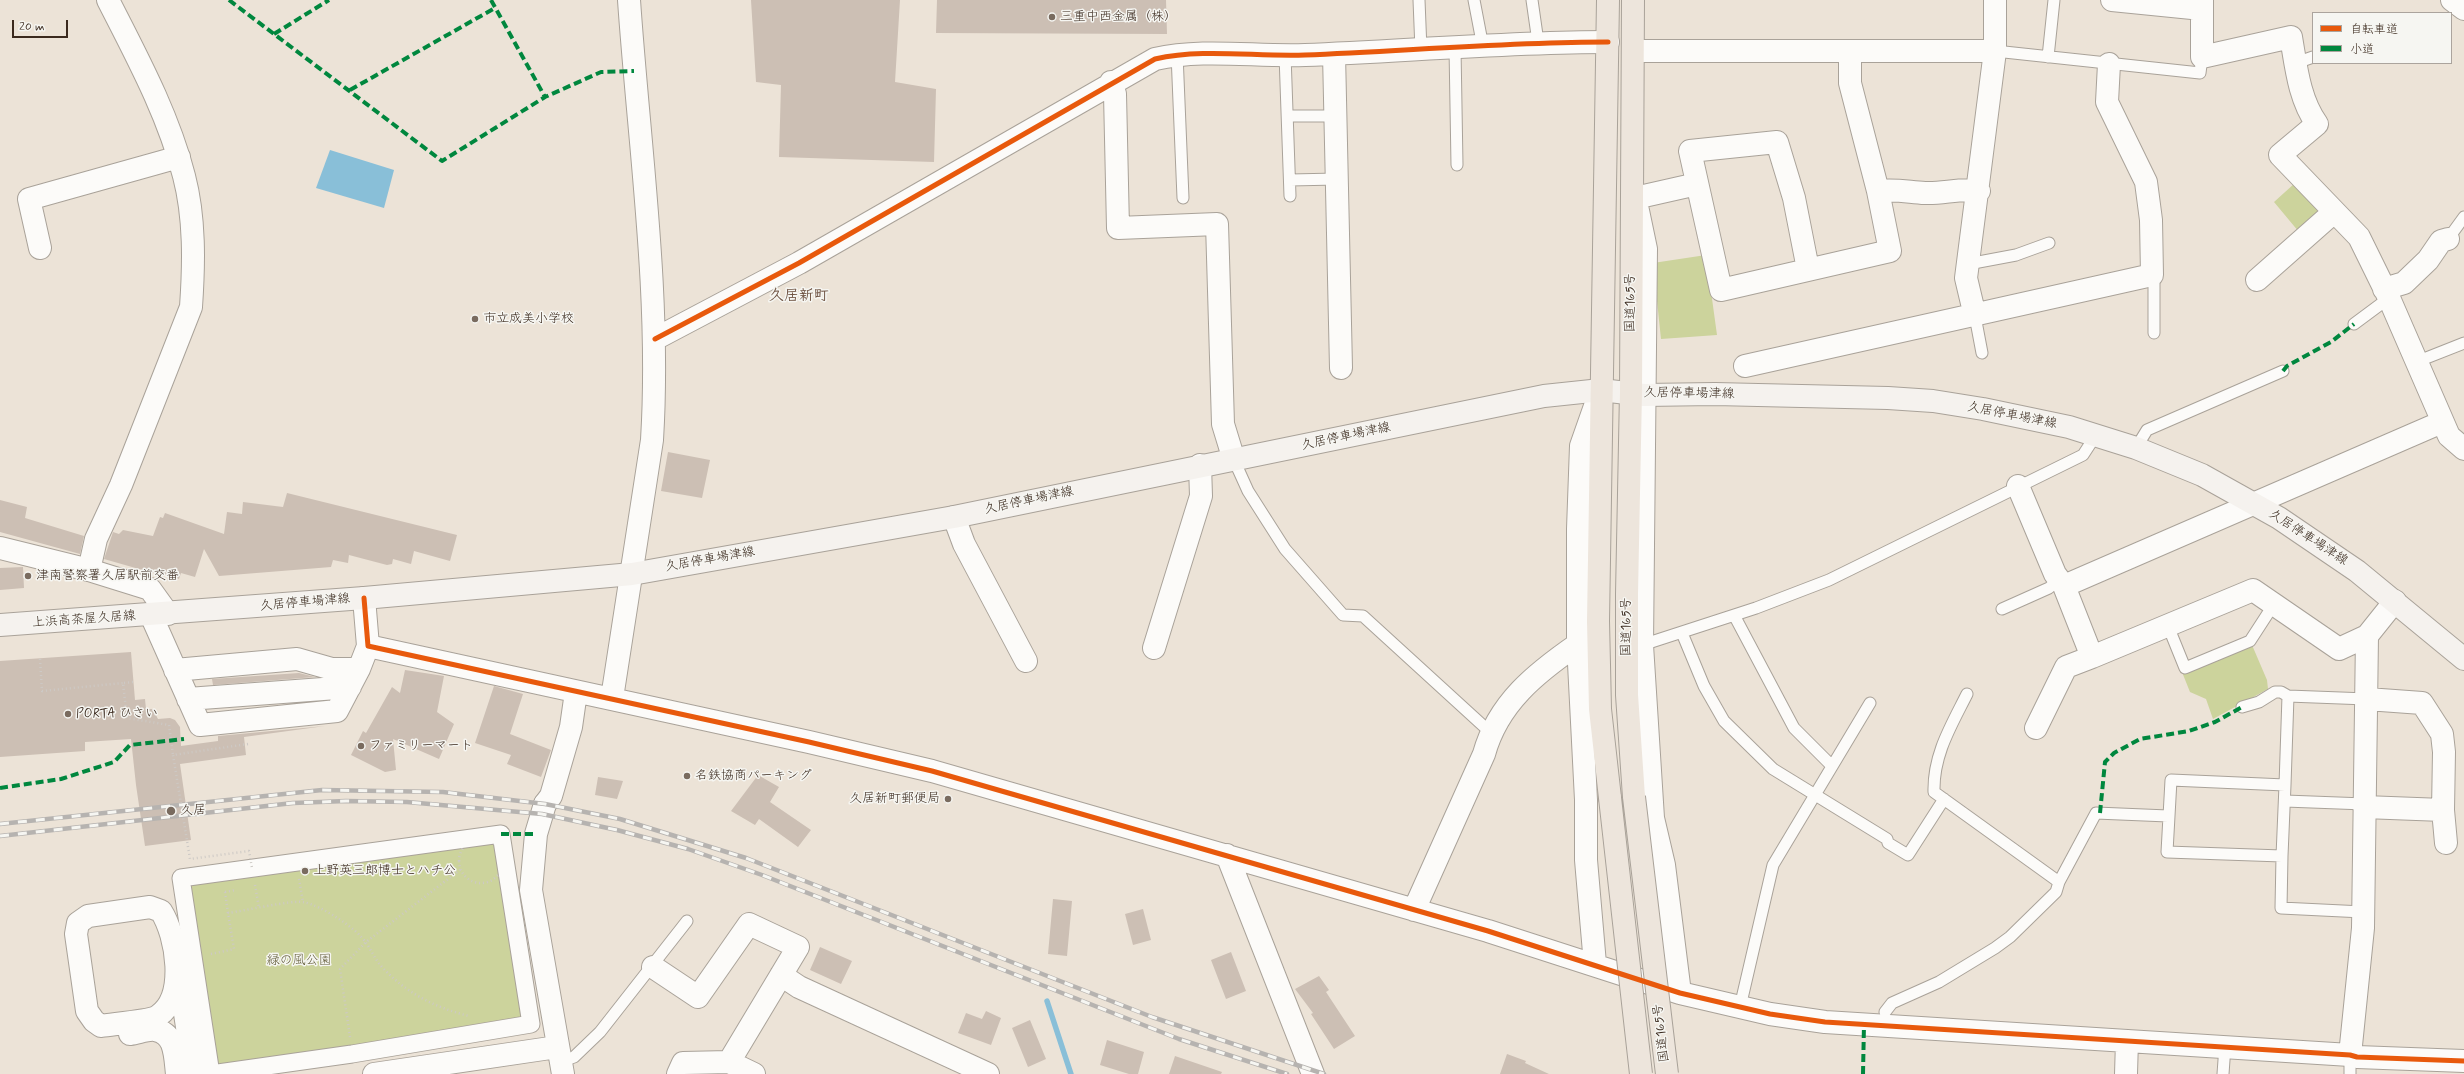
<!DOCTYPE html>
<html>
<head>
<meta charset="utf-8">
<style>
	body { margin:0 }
	#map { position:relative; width:2464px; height:1074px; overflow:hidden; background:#ece3d7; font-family:Mynerve,"Klee One",sans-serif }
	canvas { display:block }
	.legend { position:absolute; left:2312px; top:12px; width:140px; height:52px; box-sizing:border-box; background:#f6f6f2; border:1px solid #aba49d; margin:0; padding:5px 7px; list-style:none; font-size:12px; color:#3b2a1e }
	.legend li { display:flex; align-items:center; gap:8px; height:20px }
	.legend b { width:20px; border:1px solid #aba49d }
	.scale { position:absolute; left:12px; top:20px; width:56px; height:18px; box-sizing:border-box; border:2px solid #3b2a1e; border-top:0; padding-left:5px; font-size:12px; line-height:14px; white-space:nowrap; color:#3b2a1e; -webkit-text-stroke:3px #f6f6f2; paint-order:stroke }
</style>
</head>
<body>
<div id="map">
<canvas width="2464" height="1074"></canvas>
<ul class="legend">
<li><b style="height:5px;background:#e8590c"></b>自転車道</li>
<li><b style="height:5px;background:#00873e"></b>小道</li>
</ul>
<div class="scale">20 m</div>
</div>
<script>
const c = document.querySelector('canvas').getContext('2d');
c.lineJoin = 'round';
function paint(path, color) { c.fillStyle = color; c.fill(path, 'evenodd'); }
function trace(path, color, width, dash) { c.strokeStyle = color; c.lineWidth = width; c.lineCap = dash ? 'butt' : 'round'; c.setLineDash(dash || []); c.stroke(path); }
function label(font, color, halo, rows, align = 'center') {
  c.font = font + ' Mynerve,"Klee One",sans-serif'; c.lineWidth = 3; c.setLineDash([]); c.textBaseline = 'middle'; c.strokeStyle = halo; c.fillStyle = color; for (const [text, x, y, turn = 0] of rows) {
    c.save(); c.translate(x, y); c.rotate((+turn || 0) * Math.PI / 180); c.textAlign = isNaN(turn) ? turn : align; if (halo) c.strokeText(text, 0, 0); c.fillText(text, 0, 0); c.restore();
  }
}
paint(new Path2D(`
	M2295 183 2318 208 2315 218 2299 232 2274 202Z
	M1706 255 1717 335 1661 339 1653 263Z
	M2252 645 2267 680 2268 689 2213 719 2206 699 2190 692 2182 672Z
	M501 834 531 1024 211 1074 181 878Z`), '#ccd39c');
paint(new Path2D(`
	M330 150 394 170 384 208 316 188Z`), '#89bfd8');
trace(new Path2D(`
	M1047 1001 1071 1074`), '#89bfd8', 5.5);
paint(new Path2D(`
	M751 0H900L895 82 936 89 934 162 779 157 781 85 756 82Z
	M937 0H1166L1167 34 936 33Z
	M668 452 710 460 702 498 661 491Z
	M287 493 457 535 450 561 414 551 411 564 393 559 392 564 387 565 349 555 348 563 333 560 331 567 219 576 204 549 195 577 181 573 179 579 155 571 153 573 104 559 113 532 119 534 123 530 153 536 160 517 163 518 165 513 224 534 227 512 242 514 243 502 283 507Z
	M0 500 27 507 25 518 84 536 80 554 0 532Z
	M23 567 24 588 0 590V568Z
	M131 652 135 700 145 699 146 709H153L158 719 170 718 175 720 180 727 181 746 218 741V736L325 726 244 737 246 755 180 764 191 840 145 846 136 785 131 739 85 742V751L0 757V661Z
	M405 670 444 676 437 712 454 724 439 759 393 739 396 770 385 772 351 755 363 731 366 733 392 687 400 693Z
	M299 673 315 677 213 685 212 679Z
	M494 686 523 694 510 734 551 750 541 777 507 764 511 755 475 743Z
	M758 775 779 787 770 802 811 830 798 847 759 819 755 825 731 811Z
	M598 777 623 781 617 799 595 795Z
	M1053 899 1072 901 1067 956 1048 954Z
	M1143 909 1151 940 1133 945 1125 914Z
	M820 947 852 961 841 984 810 970Z
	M1231 952 1246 991 1226 999 1211 960Z
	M1319 976 1329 990 1326 992 1355 1036 1334 1049 1311 1014 1313 1013 1295 989Z
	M986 1011 1001 1018 991 1045 958 1033 966 1013 982 1019Z
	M1030 1020 1046 1059 1028 1067 1012 1028Z
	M1107 1040 1144 1052 1138 1074H1129L1100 1065Z
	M1507 1054 1526 1061 1525 1063 1549 1074H1500Z
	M1175 1056 1222 1072 1221 1074H1169Z`), '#ccbfb4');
const service = new Path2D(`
	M1419 0 1421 50
	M1474 0 1483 47
	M1532 0 1538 42
	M1455 48 1457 165
	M1995 51 2200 73 2202 57
	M1177 54 1183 198
	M1285 55 1290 196
	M2048 57 2054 0
	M2296 63 2313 57
	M1288 116H1335
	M1290 180 1337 179
	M2448 239 2464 217
	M1968 264 2016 255 2049 243
	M2152 275 2154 283V333
	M1975 316 1982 353
	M2354 324 2389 298
	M2416 362 2464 343
	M2136 448 2147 430 2283 371
	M1234 460 1248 491 1285 549 1343 615 1363 616 1490 732
	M2002 609 2049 588 2059 579
	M1734 615 1794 728 1832 766
	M2168 626 2185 668 2250 641 2274 604
	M1682 633 1704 686 1724 721 1773 769 1887 839 1888 843 1908 855 1944 799
	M1642 645 1756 608 1829 580 2083 455 2096 435
	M1967 694C1951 726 1933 755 1934 792L2059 882 2096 813 2168 816
	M2242 707 2259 702 2275 692H2281L2288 696
	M2285 785 2282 856 2167 852 2171 780 2285 785 2288 696 2367 699
	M2285 801 2365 804
	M2282 856 2281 908 2363 912
	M1740 1007 1773 865 1870 703
	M1885 1012 1892 1003 1939 982 1995 948 2010 937 2056 892 2059 882
	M560 1062 574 1057 600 1032 687 921
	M2223 1074 2225 1046
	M2350 1074V1055`);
const pedestrian = new Path2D(`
	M501 834 531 1024 352 1054 211 1074 181 878Z`);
const minor = new Path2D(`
	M2112 0 2202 9
	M2202 0V57L2291 37C2296 66 2299 99 2317 124L2280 155 2359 237 2389 298 2449 436 2464 449
	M2452 0 2464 9
	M1633 51H1995
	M1334 54 1341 368
	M1111 82 1115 94 1118 228 1217 224 1223 424 1234 460
	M1878 191C1896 189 1908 192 1925 193 1943 194 1960 188 1979 191
	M1635 198 1697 184
	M1637 206 1646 249 1642 645 1653 818 1664 865 1680 993
	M40 248 29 199 179 157
	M1808 269 1794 198 1777 142 1690 151 1721 290 1890 251 1878 191 1850 83V52
	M2257 280 2334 212
	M2384 289 2404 283 2428 260 2441 241 2448 239
	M1975 316 1966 278 1995 51V0
	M655 339 799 263 1155 59C1204 48 1255 57 1305 55 1406 51 1507 42 1608 42
	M1745 366 2152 275 2151 220 2146 182 2107 102 2109 64
	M2018 486 2055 574 2064 586 2442 422
	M954 517 964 544 1026 661
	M89 570 96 539 121 485 191 307C194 264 195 218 184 176 168 114 137 57 108 0
	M2064 586 2092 657 2253 590 2339 649 2367 636
	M364 598 368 646 809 742 932 771 1488 931 1680 993 1770 1014 1825 1022 2350 1055 2357 1057 2464 1061
	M151 615 200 725 337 711 359 669 368 646
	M1154 648 1201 496 1200 465
	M175 670 297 659 332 669H359
	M612 698 652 440C661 295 639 145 629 0
	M188 699 350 687
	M2367 699 2422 703 2442 734 2444 752 2443 810 2446 843
	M2036 728 2066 667 2092 657
	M545 804 551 796 571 727 576 692
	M2364 807 2443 810
	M1227 855 1313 1074
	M150 907 161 911C177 936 187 997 158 1016 151 1021 112 1024 101 1026L94 1021 87 1011 76 934 78 923 88 916Z
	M1414 910 1484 754C1498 703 1536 673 1578 644
	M1595 964 1586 860V800L1578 644V529L1581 446 1600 392
	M653 967 698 997 749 924 798 947 729 1062
	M781 975 799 987 988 1074
	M180 980 194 1074
	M130 1034C138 1033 148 1029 155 1030 176 1033 175 1058 177 1074
	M2350 1055 2363 928 2367 636 2395 601
	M678 1074 683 1063 729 1062 754 1074
	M2126 1074 2127 1041`);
const tertiary = new Path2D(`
	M0 548 89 570 150 589 168 614
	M545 804 536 834 531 890 563 1074
	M374 1074 557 1047`);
const secondary = new Path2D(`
	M0 625 364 598 632 574 954 517 1544 396 1601 390 1644 395 1715 394 1888 398 1933 401 1983 409 2069 427 2136 448 2202 475 2279 518 2357 571 2464 659`);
const trunk = new Path2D(`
	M1608 0 1598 621 1600 709 1610 798
	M1633 0 1631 392 1627 594V695L1634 797`);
trace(service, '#a9a299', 13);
trace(pedestrian, '#a9a299', 19);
trace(minor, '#a9a299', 24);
trace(tertiary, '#a9a299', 24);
trace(secondary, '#a9a299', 24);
trace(trunk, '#a9a299', 24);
trace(new Path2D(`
	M40 659 42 691 123 683
	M133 682 123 683 127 718 169 725 173 755
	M459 861a22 22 0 1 1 44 0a22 22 0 1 1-44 0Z
	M299 879 303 902
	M255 885 259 908
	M225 892 236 890
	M225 892 228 913
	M211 954 234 949 228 913C243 911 292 900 303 902 320 905 357 928 366 943 372 951 375 960 383 968 406 993 436 1008 469 1016
	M350 1037 340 969 366 942 461 869`), '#cdc9c5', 2.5, [1, 3]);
trace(service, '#fcfbf9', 11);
trace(pedestrian, '#fcfbf9', 17);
trace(minor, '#fcfbf9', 22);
trace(tertiary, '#fcfbf9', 22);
trace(secondary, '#f5f2ee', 22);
trace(trunk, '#ede5dc', 22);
const rail = new Path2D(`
	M0 824 322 790 443 792 545 804 620 819 746 858 1152 1017 1324 1074
	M0 836 293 803 346 801 407 802 542 814 617 830 688 849 762 875 1179 1039 1287 1074`);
trace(rail, '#b6b3b0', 4.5);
trace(rail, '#f6f6f2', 3, [9]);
const trunkBridge = new Path2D(`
	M1634 797 1667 1074
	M1610 798 1641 1074`);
trace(trunkBridge, '#a9a299', 24, []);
trace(new Path2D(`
	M248 744 173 755 190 859 249 851 252 868`), '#cdc9c5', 2.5, [1, 3]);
trace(trunkBridge, '#ede5dc', 22);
trace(new Path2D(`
	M229 0 442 161 545 97 601 72 634 71
	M491 0 545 97
	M274 34 329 0
	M350 90 495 8
	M2283 371 2287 366 2331 342 2354 324
	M0 788 61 779 114 762 130 745 184 739
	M2100 813 2105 762 2114 753 2140 739 2189 731 2215 722 2242 707
	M501 834H536
	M1863 1074 1864 1024`), '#00873e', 4, [8, 4]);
trace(new Path2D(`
	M655 339 799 263 1155 59C1204 48 1255 57 1305 55 1406 51 1507 42 1608 42
	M364 598 368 646 809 742 932 771 1488 931 1680 993 1770 1014 1825 1022 2350 1055 2357 1057 2464 1061`), '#e8590c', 5);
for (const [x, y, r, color] of [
	[1052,17,4,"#796b5f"],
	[475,319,4,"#796b5f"],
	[28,576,4,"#796b5f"],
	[68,714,4,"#796b5f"],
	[361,746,4,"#796b5f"],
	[687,776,4,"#796b5f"],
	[948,799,4,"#796b5f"],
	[171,811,5,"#796b5f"],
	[305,871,4,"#796b5f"]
]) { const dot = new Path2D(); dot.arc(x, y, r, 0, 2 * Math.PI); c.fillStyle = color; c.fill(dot); trace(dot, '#f6f6f2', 1.5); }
label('13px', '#3b2a1e', '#f6f6f2', [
	["三重中西金属（株）",1060,17],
	["市立成美小学校",483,319],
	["津南警察署久居駅前交番",36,576],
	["PORTA ひさい",76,714],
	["ファミリーマート",369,746],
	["名鉄協商パーキング",695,776],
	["久居新町郵便局",940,799,"right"],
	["久居",180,811],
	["上野英三郎博士とハチ公",313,871]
], 'left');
label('13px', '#3b2a1e', '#f6f6f2', [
	["国道165号",1631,303,-90],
	["久居停車場津線",1689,394,1],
	["久居停車場津線",2012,416,11],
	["久居停車場津線",1346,437,-12],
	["久居停車場津線",1029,501,-12],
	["久居停車場津線",2308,538,33],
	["久居停車場津線",710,560,-10],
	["久居停車場津線",305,603,-5],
	["上浜高茶屋久居線",84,620,-4],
	["国道165号",1627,627,-90],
	["国道165号",1662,1033,-97]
]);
label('13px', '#5f5935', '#f6f6f2', [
	["緑の風公園",299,961]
]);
label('bold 15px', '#6d5140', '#f6f6f2', [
	["久居新町",799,297]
]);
</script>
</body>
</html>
